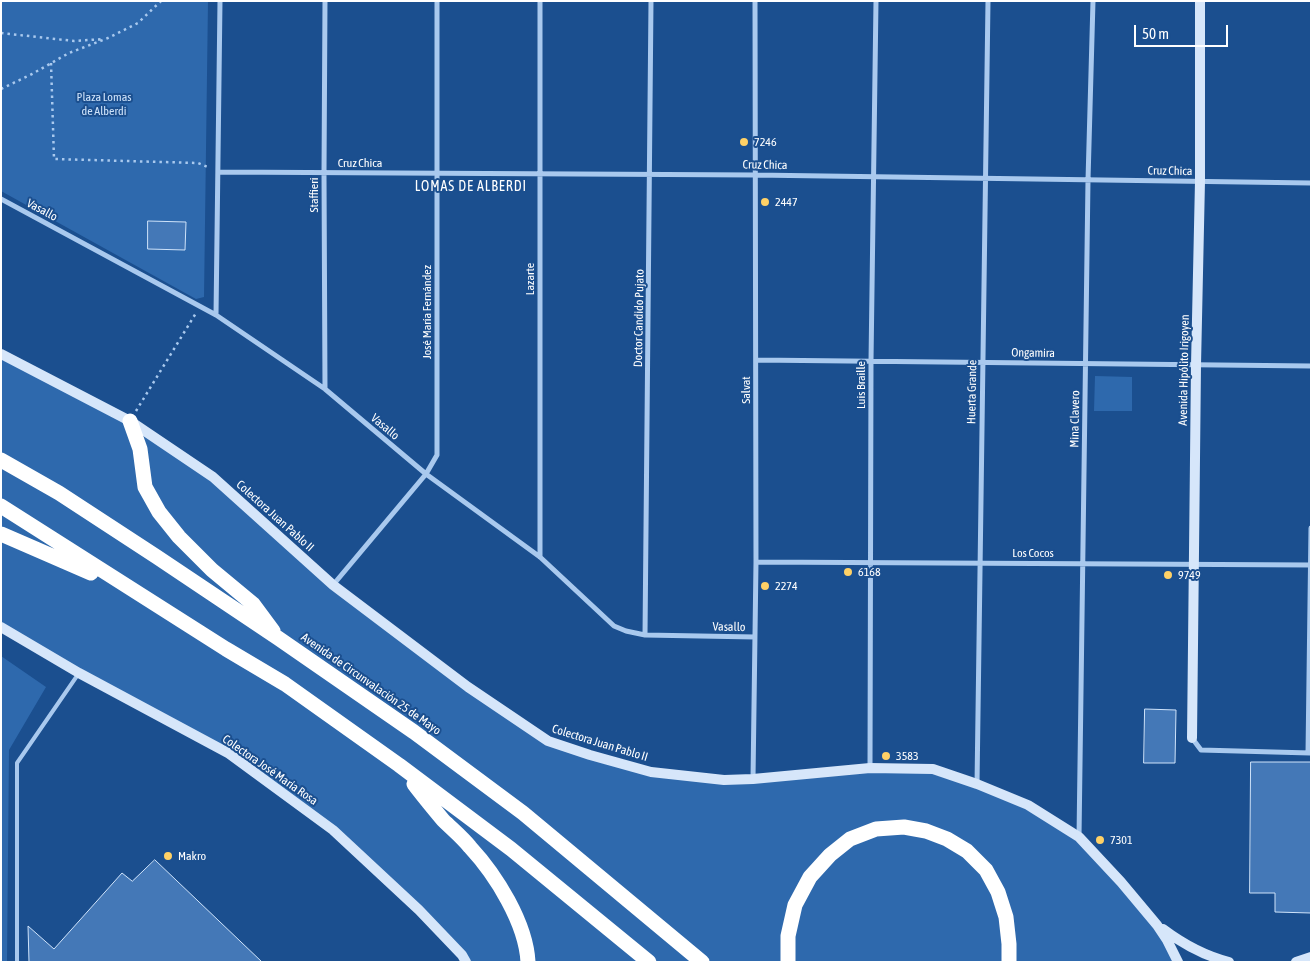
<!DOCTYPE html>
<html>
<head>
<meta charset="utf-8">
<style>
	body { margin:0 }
	#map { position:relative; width:1312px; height:963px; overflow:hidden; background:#1b4f8f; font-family:"Asap Condensed",sans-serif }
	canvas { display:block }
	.frame { position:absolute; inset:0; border:2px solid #fff; pointer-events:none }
	.scale { position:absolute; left:1134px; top:25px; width:94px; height:22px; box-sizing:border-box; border:2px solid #fff; border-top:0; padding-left:6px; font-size:15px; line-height:18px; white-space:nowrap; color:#fff; -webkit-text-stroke:4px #1b4f8f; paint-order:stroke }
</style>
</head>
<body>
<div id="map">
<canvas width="1312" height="963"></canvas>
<div class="frame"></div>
<div class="scale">50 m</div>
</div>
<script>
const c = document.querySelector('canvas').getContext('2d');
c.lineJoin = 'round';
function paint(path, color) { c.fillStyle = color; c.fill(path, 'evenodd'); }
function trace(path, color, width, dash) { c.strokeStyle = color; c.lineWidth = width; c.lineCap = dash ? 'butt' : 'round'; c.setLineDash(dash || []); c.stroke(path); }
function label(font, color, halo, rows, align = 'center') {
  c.font = font + ' "Asap Condensed",sans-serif'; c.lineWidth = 4; c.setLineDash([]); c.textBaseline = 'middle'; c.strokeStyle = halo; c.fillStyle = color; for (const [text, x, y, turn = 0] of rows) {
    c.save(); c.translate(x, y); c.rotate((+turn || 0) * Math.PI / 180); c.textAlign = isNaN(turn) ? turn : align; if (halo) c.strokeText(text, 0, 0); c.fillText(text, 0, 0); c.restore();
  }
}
paint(new Path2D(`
	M1 1H208L204 297 196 299 1 191Z
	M1 354 130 421 213 477 333 585 548 741 651 772 724 780 933 769 977 784 1079 837 1121 882 1178 962H466L333 830 228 753 1 627Z
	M1095 376 1132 377V411H1094Z
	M1 656 46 687 9 750 7 962H1Z`), '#2e69ad');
const building = new Path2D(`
	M148 221 186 222 185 250 148 249Z
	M1145 709 1176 710 1175 763H1144Z
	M1251 762H1311V913L1275 912V893H1250Z
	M155 860 262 962H29L28 926 54 949 122 873 132 881Z`);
paint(building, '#4478b7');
trace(building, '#cfe3fa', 1);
trace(new Path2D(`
	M1 33 74 41 104 39
	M51 63 54 159 198 163 210 168
	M1 89 32 74 69 53 108 38 138 23 161 1
	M136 411 196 313`), '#a9c9ee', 2.5, [2.5, 4]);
trace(new Path2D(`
	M17 962V763L79 673`), '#a9c9ee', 4);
trace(new Path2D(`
	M218 172 755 175 1311 183
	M1 199 216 315 325 389 426 474 540 557 614 626 626 631 645 635 755 637
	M216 315 220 1
	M756 360 1311 366
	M325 389 324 173 325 1
	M540 557V1
	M756 562 1311 565
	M333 585 426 474 437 455V1
	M645 635 651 1
	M1192 738 1201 750 1310 753
	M1308 753 1311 528
	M870 768 871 361 876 1
	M753 779 756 562 755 1
	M977 784 988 1
	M1079 837 1088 180 1093 1`), '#a9c9ee', 5);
trace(new Path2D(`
	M1 354 130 421 213 477 333 585 468 687 548 741 590 755 651 772 724 780 753 779 870 768 933 769 977 784 1028 805 1079 837 1121 882 1157 925 1167 940 1178 962
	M1 627 79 673 228 753 333 830 419 910 462 955 466 962
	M1192 738 1196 365 1200 181V1
	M1163 929C1183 944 1205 956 1229 962
	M1296 962 1311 957`), '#d6e6fa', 10);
trace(new Path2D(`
	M130 421 140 449 145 487 159 512 179 537 212 570 253 604 273 631
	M1 460 59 493 157 557 278 638 414 732 523 813 702 962
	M1 506 226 649 285 684 399 765 511 849 649 962
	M1 534 91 573
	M414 784C423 796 433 808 443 820 452 829 462 837 470 847 496 875 526 923 528 962
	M788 962V936L795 905 810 877 830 855 850 839 876 829 904 827 926 831 947 839 967 851 986 870 998 892 1006 917 1009 944V962`), '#fff', 15);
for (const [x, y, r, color] of [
	[744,142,5,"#ffd166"],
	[765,202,5,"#ffd166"],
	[848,572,5,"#ffd166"],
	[1168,575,5,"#ffd166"],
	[765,586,5,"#ffd166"],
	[886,756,5,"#ffd166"],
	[1100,840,5,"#ffd166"],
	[168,856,5,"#ffd166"]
]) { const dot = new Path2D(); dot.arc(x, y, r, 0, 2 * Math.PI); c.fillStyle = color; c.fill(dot); trace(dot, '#1b4f8f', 2); }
label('12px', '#cfe3fa', '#1b4f8f', [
	["Plaza Lomas",104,97],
	["de Alberdi",104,111]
]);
label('12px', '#fff', '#1b4f8f', [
	["7246",754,142],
	["2447",775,202],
	["6168",858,572],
	["9749",1178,575],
	["2274",775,586],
	["3583",896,756],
	["7301",1110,840],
	["Makro",178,856]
], 'left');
label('12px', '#fff', '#1b4f8f', [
	["Cruz Chica",360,163],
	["Cruz Chica",765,165,1],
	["Cruz Chica",1170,171,1],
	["Staffieri",314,195,-90],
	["Vasallo",42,210,28],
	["Lazarte",530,279,-90],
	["José María Fernández",427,312,-90],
	["Doctor Candido Pujato",639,318,-89],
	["Ongamira",1033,353,1],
	["Avenida Hipólito Irigoyen",1184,370,-89],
	["Luis Braille",861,385,-90],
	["Salvat",746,390,-90],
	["Huerta Grande",972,392,-89],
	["Mina Clavero",1075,419,-89],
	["Vasallo",385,427,40],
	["Colectora Juan Pablo II",275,516,42],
	["Los Cocos",1033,553],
	["Vasallo",729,627,1],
	["Avenida de Circunvalación 25 de Mayo",371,684,35],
	["Colectora Juan Pablo II",600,743,17],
	["Colectora José María Rosa",270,770,35]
]);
c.letterSpacing = '1px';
label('14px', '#fff', '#1b4f8f', [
	["LOMAS DE ALBERDI",471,187]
]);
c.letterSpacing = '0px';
</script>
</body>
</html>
